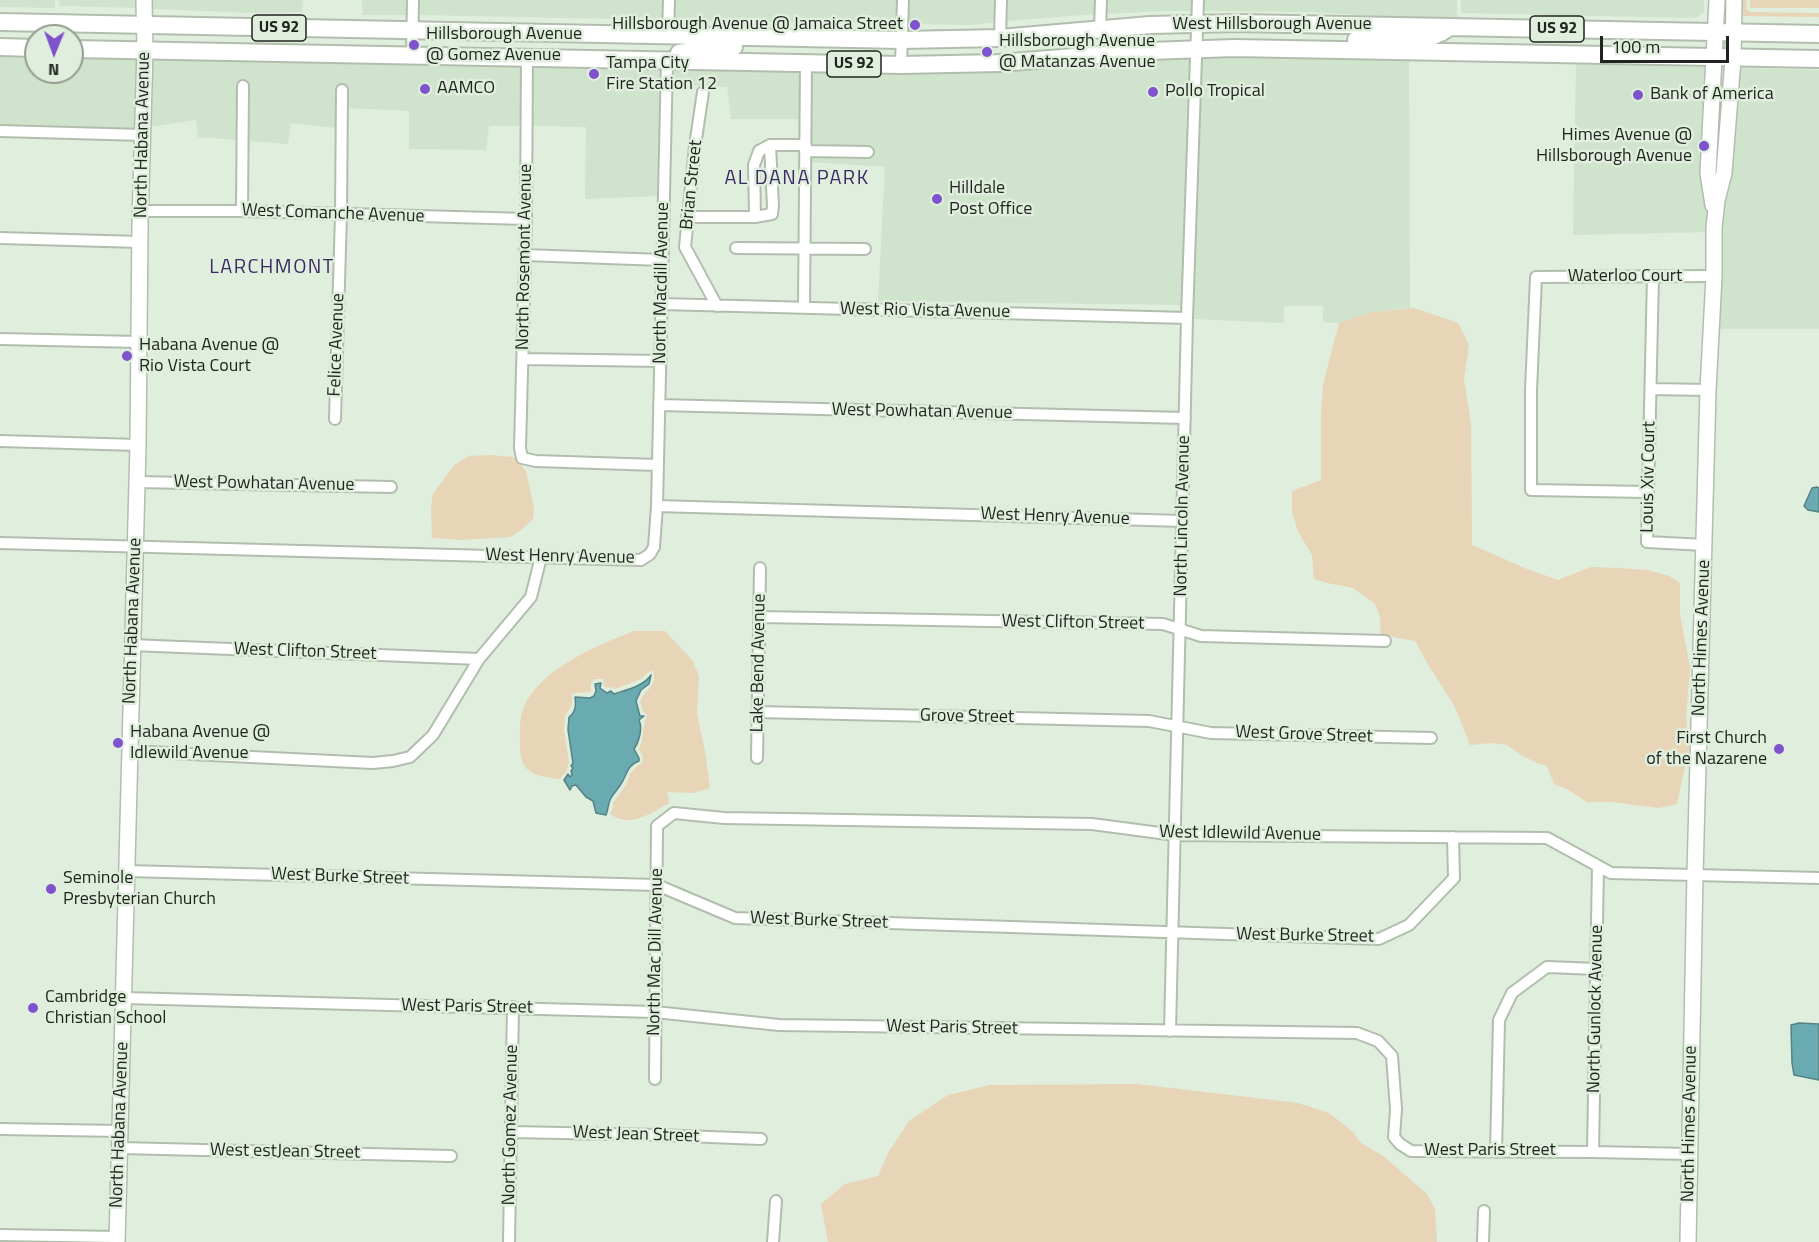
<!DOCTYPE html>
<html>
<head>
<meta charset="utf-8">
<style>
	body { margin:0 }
	#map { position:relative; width:1819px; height:1242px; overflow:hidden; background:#e0eedd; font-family:"Titillium Web",sans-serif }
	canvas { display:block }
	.north { position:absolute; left:24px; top:24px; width:60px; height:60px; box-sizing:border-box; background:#e0eedd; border:2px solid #939d91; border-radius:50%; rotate:181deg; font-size:16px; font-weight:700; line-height:24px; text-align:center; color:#1f241e }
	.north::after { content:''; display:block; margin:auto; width:21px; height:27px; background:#7f53cc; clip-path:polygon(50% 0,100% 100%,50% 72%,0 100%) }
	.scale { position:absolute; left:1600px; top:36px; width:129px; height:27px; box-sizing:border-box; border:3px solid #1f241e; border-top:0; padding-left:8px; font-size:18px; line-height:21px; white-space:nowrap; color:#1f241e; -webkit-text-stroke:4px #e0eedd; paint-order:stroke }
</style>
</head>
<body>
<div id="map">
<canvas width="1819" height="1242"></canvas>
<div class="north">N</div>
<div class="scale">100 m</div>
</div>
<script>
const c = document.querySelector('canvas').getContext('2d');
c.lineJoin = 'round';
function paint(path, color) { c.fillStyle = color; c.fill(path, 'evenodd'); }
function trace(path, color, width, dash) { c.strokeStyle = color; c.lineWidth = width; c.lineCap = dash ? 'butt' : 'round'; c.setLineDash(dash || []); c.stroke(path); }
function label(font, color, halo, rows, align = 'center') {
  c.font = font + ' "Titillium Web",sans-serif'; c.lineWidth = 5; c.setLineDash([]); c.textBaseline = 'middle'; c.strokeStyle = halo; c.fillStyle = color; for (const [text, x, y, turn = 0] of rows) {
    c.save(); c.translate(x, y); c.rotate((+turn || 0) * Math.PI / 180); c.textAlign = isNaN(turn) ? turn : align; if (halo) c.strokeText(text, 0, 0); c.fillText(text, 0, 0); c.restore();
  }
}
paint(new Path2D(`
	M0 0H55V8L0 7Z
	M59 0H140V8L59 6Z
	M149 0H303L302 12 254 13 149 9Z
	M362 0H409V15H363Z
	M418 0H664V20L418 15Z
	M673 0H899L898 24 673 20Z
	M908 0H997L996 22 970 25 907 24Z
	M1006 0H1096V14L1005 21Z
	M1105 0H1193V11H1163L1105 14Z
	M1202 0H1457V15L1459 17 1498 19 1436 20 1310 12 1202 11Z
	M1461 0H1704V12L1696 18 1461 13Z
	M0 56H36V72H72V57L140 58 137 129 0 125Z
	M1152 56 1191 57 1183 313 1179 305 878 301 885 167 810 162V156L872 157 873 148 810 146 811 73 901 75 996 71Z
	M1199 57 1409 61 1410 308 1372 312 1339 323 1323 322V306H1284V323L1192 319Z
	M149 58 523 63 522 126H489L486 150 409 149V111L346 108V86L338 85 337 128 291 123 288 144 247 141V81H239L238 140 198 137 196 120 148 127Z
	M532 63 662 67 658 196 585 199 586 127 531 126Z
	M1576 64 1709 67 1710 232 1573 235Z
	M671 67 802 72 801 119H731L727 87 670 84Z
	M1736 68 1819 70V329H1716L1718 215Z`), '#d0e3cc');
paint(new Path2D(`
	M1738 0H1747L1746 9 1750 12 1819 13V17L1738 16Z
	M1750 0H1819V8H1750Z
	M1414 308 1458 323 1469 345 1464 379 1471 424 1472 545 1527 569 1558 580 1591 567 1618 568 1648 570 1669 576 1680 583V614L1690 668 1686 717 1689 748 1677 804 1659 808 1611 802H1587L1567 789 1554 784 1547 766 1537 763 1521 755 1507 745 1491 743 1470 745 1455 707 1426 661 1415 641 1381 635 1380 617 1375 604 1353 588 1327 583 1314 579 1312 555 1298 532 1292 512V491L1321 480V416L1323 385 1339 323 1372 312Z
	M490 455 513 457 526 471 534 508 533 519 520 531 510 537 463 540 432 538 431 507 433 494 454 465 469 456Z
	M634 631H665L692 660 699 676 697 714 705 751 710 788 693 793 666 792 668 794 669 803C651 813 630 829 610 814L613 808V803L626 785 630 774 635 768 642 763 643 757 639 749C644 738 643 725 647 715L643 711 640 702C644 689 658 687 653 671L648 672 641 679 615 689 612 687 607 688 604 686 603 679H594L591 683V692L575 693 572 694V705L565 716 564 730 569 762 567 770 560 779C537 776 520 775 520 746 520 735 519 720 523 709 539 669 596 646 634 631Z
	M1137 1084 1298 1103 1329 1113 1352 1131 1361 1143 1383 1156 1426 1193 1435 1209 1437 1242H828L821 1204 845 1184 878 1176 888 1153 909 1121 948 1095 990 1085Z`), '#e8d4b6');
const water = new Path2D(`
	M1817 487 1819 488V512L1808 510 1804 506 1812 488Z
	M651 675 649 684 641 690 636 701 640 716H644L639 720C643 728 639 742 634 749L639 758V761C627 765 627 775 621 784 618 789 612 795 610 800 608 805 608 810 606 815L596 813 593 801 586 797 576 785 572 786 570 790 564 780 568 774 570 777 572 775 571 771 573 768 571 766 573 763 568 730 569 717C576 712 576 705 575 697L590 698 594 696 596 691 595 684 601 683 600 688 607 693 611 691 614 694C626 690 644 686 651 675Z
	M1799 1023 1819 1024V1080L1794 1075 1792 1063 1791 1025Z`);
paint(water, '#6aabb1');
trace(water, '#548285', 1.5);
const street = new Path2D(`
	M1100 29 1101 0
	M668 35 669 0
	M1000 38 1001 0
	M412 56 413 0
	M527 57 526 219 520 448 522 458 536 461 657 465
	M901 65 903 0
	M703 92 695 146 685 247 717 306
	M0 131 143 135
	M805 151 868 152
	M141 211H242L526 219
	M242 211 243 86
	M687 217H755L772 214 773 206 770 145
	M755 217 754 165 759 151 770 145H806
	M0 238 140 242
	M736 248 865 249
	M525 255 662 260
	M1653 276 1647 542 1705 545
	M662 304 1187 318
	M804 308 806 63
	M0 339 139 342
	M523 359 661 361
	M1651 389 1708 390
	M659 405 1185 418
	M335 419 341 214 342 90
	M0 441 138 445
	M137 482 391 487
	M1647 492 1531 490V390L1536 277 1714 276
	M657 506 1183 521
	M0 543 641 560 650 554 654 547 657 506 667 61
	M760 617 1163 624 1201 636 1385 641
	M131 645 479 659
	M757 712 1149 721 1211 733 1431 738
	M129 751 373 763 393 761 410 757 433 735 479 659 531 597 541 557
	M757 758 760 568
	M127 871 657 885 735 918 1379 939 1409 925 1454 878 1453 837
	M124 998 655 1012 779 1025 1357 1033 1378 1041 1392 1056 1396 1109 1394 1137 1400 1144 1411 1151 1593 1152 1690 1154
	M1170 1031 1187 318 1198 0
	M655 1079 657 826 674 813 724 818 1092 824 1175 835 1547 838 1611 873 1819 878
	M0 1129 120 1131
	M511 1132 659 1135 761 1139
	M120 1148 451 1156
	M1496 1152 1499 1020 1512 993 1547 967 1597 969
	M1593 1152 1598 866
	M0 1235 117 1237
	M509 1242 513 1007
	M773 1242 776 1201
	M1483 1242 1484 1211`);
const secondary = new Path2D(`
	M1713 205 1708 173 1717 0
	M117 1242 138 445 140 224 145 50 144 0
	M1688 1242 1695 874 1708 390 1714 276V228L1717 200 1724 173 1733 59 1734 0`);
const primary = new Path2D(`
	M0 22 902 40 1000 38 1150 25 1238 23 1819 34
	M1356 40C1384 40 1424 46 1447 29
	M0 47 36 48
	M72 49 901 65 999 63 1149 51 1234 48 1819 59
	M679 53 721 47H734`);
trace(street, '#b1beae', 14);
trace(secondary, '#b1beae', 18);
trace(primary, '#b1beae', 20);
trace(street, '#fff', 10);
trace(secondary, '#fff', 15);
trace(primary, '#fff', 16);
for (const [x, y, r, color] of [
	[915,25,6,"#7f53cc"],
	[414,45,6,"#7f53cc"],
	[987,52,6,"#7f53cc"],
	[594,74,6,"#7f53cc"],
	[425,89,6,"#7f53cc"],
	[1153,92,6,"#7f53cc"],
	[1638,95,6,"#7f53cc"],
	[1704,146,6,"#7f53cc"],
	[937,199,6,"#7f53cc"],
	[127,356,6,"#7f53cc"],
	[118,743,6,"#7f53cc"],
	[1779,749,6,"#7f53cc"],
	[51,889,6,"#7f53cc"],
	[33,1008,6,"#7f53cc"]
]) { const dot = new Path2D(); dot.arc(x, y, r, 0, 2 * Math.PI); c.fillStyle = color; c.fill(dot); trace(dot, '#e0eedd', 2); }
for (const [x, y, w] of [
	[279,28,54],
	[1557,29,54],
	[854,64,54]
]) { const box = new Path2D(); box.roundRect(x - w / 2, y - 13, w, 26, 4.5); c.fillStyle = '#e0eedd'; c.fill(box); trace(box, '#1f241e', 1.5); }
label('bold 16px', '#1f241e', null, [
	["US 92",279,28],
	["US 92",1557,29],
	["US 92",854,64]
]);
label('18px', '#1f241e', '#e0eedd', [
	["Hillsborough Avenue @ Jamaica Street",903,25,"right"],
	["Hillsborough Avenue",426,35],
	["@ Gomez Avenue",426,56],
	["Hillsborough Avenue",999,42],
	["@ Matanzas Avenue",999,63],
	["Tampa City",606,64],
	["Fire Station 12",606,85],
	["AAMCO",437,89],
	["Pollo Tropical",1165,92],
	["Bank of America",1650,95],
	["Himes Avenue @",1692,136,"right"],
	["Hillsborough Avenue",1692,157,"right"],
	["Hilldale",949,189],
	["Post Office",949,210],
	["Habana Avenue @",139,346],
	["Rio Vista Court",139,367],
	["Habana Avenue @",130,733],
	["Idlewild Avenue",130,754],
	["First Church",1767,739,"right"],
	["of the Nazarene",1767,760,"right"],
	["Seminole",63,879],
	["Presbyterian Church",63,900],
	["Cambridge",45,998],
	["Christian School",45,1019]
], 'left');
label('18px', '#1f241e', '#e0eedd', [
	["West Hillsborough Avenue",1272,25],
	["North Habana Avenue",143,135,-89],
	["Brian Street",692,185,-84],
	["West Comanche Avenue",333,214,2],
	["North Rosemont Avenue",525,257,-89],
	["Waterloo Court",1625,277],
	["North Macdill Avenue",662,283,-89],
	["West Rio Vista Avenue",925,311,1],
	["Felice Avenue",337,345,-88],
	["West Powhatan Avenue",922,412,1],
	["Louis Xiv Court",1649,477,-89],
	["West Powhatan Avenue",264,484,1],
	["North Lincoln Avenue",1183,516,-89],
	["West Henry Avenue",1055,517,2],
	["West Henry Avenue",560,557,1],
	["North Habana Avenue",133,621,-88],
	["West Clifton Street",1073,623,1],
	["North Himes Avenue",1702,638,-88],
	["West Clifton Street",305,652,2],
	["Lake Bend Avenue",759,663,-89],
	["Grove Street",967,717,1],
	["West Grove Street",1304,735,2],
	["West Idlewild Avenue",1240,834,1],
	["West Burke Street",340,877,2],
	["West Burke Street",819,921,2],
	["West Burke Street",1305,936,1],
	["North Mac Dill Avenue",656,952,-89],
	["West Paris Street",467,1007,1],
	["North Gunlock Avenue",1596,1009,-89],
	["West Paris Street",952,1028,1],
	["North Himes Avenue",1690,1124,-89],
	["North Habana Avenue",120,1125,-88],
	["North Gomez Avenue",511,1125,-89],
	["West Jean Street",636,1135,2],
	["West Paris Street",1490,1151],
	["West estJean Street",285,1152,1]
]);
c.letterSpacing = '1.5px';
label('20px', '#3d2964', '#e0eedd', [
	["AL DANA PARK",797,179],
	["LARCHMONT",272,268]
]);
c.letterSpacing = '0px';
</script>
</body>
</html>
